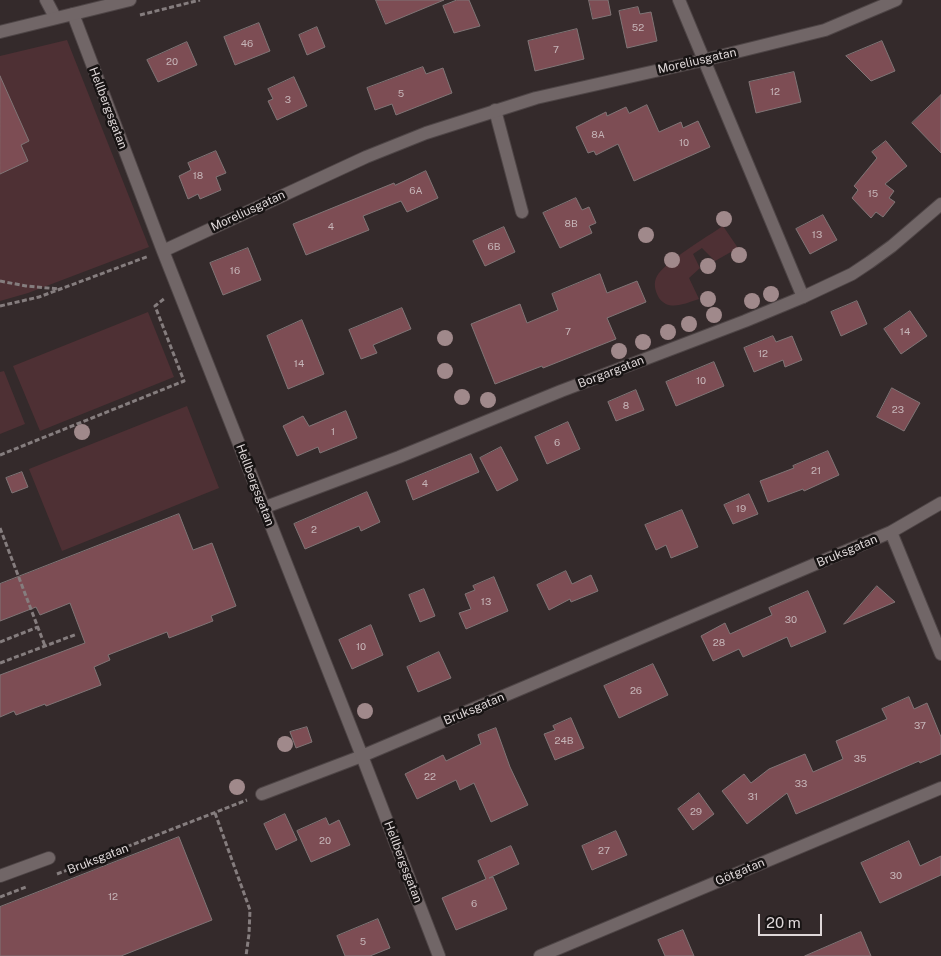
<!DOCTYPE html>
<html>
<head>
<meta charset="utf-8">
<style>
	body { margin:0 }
	#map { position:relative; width:941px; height:956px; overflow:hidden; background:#342a2b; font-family:"Public Sans",sans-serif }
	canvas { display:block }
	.scale { position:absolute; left:758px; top:914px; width:64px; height:22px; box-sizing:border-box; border:2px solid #dfd8d9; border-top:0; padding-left:6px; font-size:15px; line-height:18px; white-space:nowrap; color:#dfd8d9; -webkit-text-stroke:4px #181414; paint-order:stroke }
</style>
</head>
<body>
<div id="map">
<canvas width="941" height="956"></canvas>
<div class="scale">20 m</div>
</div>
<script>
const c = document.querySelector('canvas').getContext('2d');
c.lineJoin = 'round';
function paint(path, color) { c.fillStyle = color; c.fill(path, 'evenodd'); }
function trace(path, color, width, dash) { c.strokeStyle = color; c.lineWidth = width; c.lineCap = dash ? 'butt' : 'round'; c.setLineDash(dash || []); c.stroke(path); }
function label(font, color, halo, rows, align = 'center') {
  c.font = font + ' "Public Sans",sans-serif'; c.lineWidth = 5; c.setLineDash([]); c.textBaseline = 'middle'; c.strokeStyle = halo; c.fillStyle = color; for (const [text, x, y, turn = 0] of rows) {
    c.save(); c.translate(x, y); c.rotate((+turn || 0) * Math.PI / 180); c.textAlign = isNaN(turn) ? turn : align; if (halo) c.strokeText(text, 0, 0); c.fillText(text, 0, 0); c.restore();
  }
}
paint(new Path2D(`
	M67 40 149 247 28 293 0 301V56Z
	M723 226 738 248 715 261 702 248 693 254 700 268 689 278 699 299C686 303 669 312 659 298 655 291 653 283 657 276 665 262 708 236 723 226Z
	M148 312 174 377 40 431 13 366Z
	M4 371 25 424 0 434V372Z
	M187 406 219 488 62 551 29 469Z`), '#4e3034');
const building = new Path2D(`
	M376 0H444L386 24Z
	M457 0H469L480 26 454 33 443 6Z
	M589 0H608L611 15 593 19Z
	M638 7 640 14 651 12 657 41 627 48 619 11Z
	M259 23 270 51 235 65 224 37Z
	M317 27 325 47 307 55 299 35Z
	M577 29 584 59 535 71 528 41Z
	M882 41 895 71 871 81 846 56Z
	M187 42 197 65 158 82 147 60Z
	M423 67 426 74 443 68 452 93 396 115 392 104 375 110 367 88Z
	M794 72 801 102 756 113 749 82Z
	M0 76 29 141 21 145 28 161 0 174Z
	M294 77 307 106 277 120 268 101 273 99 268 89Z
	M941 95V153L912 123Z
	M647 105 659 132 681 122 683 128 698 121 710 147 634 181 618 144 596 155 594 151 588 153 576 127 606 112 607 116 626 107 629 113Z
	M886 141 907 166 885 184 894 191 889 198 895 202 883 217 876 212 871 218 852 198 858 190 854 186 877 158 872 152Z
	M216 151 226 173 216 177 221 190 200 199 198 194 188 199 179 176 191 170 188 163Z
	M426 171 438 198 407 212 401 201 363 216 369 230 306 255 293 224 394 183 395 185Z
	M576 198 582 210 589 207 596 223 589 226 592 233 560 248 543 213Z
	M823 215 837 240 810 254 796 229Z
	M504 227 515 252 485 266 473 241Z
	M248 248 261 280 223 295 210 263Z
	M600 274 607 293 637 281 646 302 607 318 616 339 543 368 542 366 495 384 471 324 520 304 527 323 558 310 552 294Z
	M857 301 867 324 841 336 831 312Z
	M402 308 411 329 373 345 377 353 361 359 349 330Z
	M910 311 927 336 901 354 884 329Z
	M302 320 324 374 288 389 267 336Z
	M773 336 776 342 792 336 802 360 785 367 783 360 754 372 744 348Z
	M714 362 724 386 676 406 666 382Z
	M892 388 920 403 904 431 877 417Z
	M636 390 644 410 616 421 608 402Z
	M346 411 357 438 320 453 318 447 297 456 283 426 303 416 309 426Z
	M568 422 580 449 547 464 535 437Z
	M501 447 518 480 497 491 480 458Z
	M828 451 839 475 804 491 803 489 768 502 760 481 794 468 793 466Z
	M471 454 479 472 413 500 406 481Z
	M22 472 28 487 12 493 6 478Z
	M367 492 380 522 361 531 359 526 305 549 294 524Z
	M749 494 758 514 733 524 724 505Z
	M682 510 698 547 671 558 666 545 656 550 645 525Z
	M179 514 193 550 212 543 236 606 211 616 213 621 169 638 167 632 108 655 110 660 94 667 101 685 46 706 45 704 16 715 14 711 0 717V675L85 643 70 603 40 615 36 607 0 621V584Z
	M566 571 572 584 591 575 598 591 571 602 570 599 549 610 537 585Z
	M494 577 508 611 466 629 459 613 471 609 465 594 475 590 473 586Z
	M877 586 895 602 844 624Z
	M424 589 435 616 420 622 409 595Z
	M808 591 826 632 791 647 787 637 743 657 739 649 713 661 701 636 725 623 730 634 772 615 769 608Z
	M371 625 383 655 352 669 339 640Z
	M439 652 451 678 418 692 407 667Z
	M653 664 668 695 619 718 604 686Z
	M909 697 914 709 927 703 941 737V754L920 763 919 761 796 814 787 793 747 824 722 791 744 774 751 783 769 769 805 754 813 772 843 759 836 741 887 719 882 709Z
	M571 718 584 748 555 760 544 734 555 730 553 726Z
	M307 727 312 742 296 748 290 732Z
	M496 728 510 767 528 805 491 822 474 783 460 790 456 780 417 799 405 774 443 755 446 761 481 744 478 735Z
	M699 793 714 814 693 830 678 809Z
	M285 814 297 840 276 850 264 824Z
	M326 818 329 825 339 820 350 845 311 862 297 831Z
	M616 831 627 855 592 870 582 846Z
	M179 837 212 920 121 956H0V907Z
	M909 841 920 866 941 856V875L880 903 861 863Z
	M511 846 519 864 489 878 493 877 507 909 456 930 442 898 486 879 478 861Z
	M378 919 390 948 370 956H345L337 936Z
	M683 930 694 956H665L658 940Z
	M861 932 871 956H805Z`);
paint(building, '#7d4d54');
trace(building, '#807576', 1);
const lane = new Path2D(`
	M704 60 803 297
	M495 110 522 212
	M262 794 362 756
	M0 876 49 858`);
const street = new Path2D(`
	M46 0 55 17
	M679 0 704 60
	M73 14 163 251 362 756 439 956
	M163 251 366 157 426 133 536 98 704 60 825 30 896 0
	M263 508 399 457 561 391 745 321 803 297 852 274 870 262 892 246 941 204
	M891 532 941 654
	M362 756 891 532 941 503
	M540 956 941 788`);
const secondary = new Path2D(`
	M0 32 130 0`);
trace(lane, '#4e4546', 14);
trace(street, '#4e4546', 14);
trace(secondary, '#4e4546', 14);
trace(new Path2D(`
	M140 15 200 0
	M0 281 26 286 59 289
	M0 306 39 297 149 256
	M0 455 184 381 155 306 165 298
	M0 528 45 646
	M0 642 38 627
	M0 663 77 634
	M215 813 250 910 249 934 246 956
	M57 874 247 800
	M0 897 26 887`), '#857d7e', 3, [5, 2.5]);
trace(lane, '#716667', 12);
trace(street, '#716667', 12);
trace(secondary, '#716667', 12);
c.fillStyle = '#a0898b';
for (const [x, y] of [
	[724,219],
	[646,235],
	[739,255],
	[672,260],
	[708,266],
	[771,294],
	[708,299],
	[752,301],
	[714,315],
	[689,324],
	[668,332],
	[445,338],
	[643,342],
	[619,351],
	[445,371],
	[462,397],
	[488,400],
	[82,432],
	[365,711],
	[285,744],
	[237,787]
]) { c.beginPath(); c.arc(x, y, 8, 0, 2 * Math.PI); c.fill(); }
label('10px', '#c6b5b8', null, [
	["52",638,28],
	["46",247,44],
	["7",556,50],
	["20",172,62],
	["12",775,92],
	["5",401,94],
	["3",288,100],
	["8A",598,135],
	["10",684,143],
	["18",198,176],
	["6A",416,191],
	["15",873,194],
	["8B",571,224],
	["4",331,227],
	["13",817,235],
	["6B",494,247],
	["16",235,271],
	["7",568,332],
	["14",905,332],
	["12",763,354],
	["14",299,364],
	["10",701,381],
	["8",626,406],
	["23",898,410],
	["1",333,432],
	["6",557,443],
	["21",816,471],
	["4",425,484],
	["19",741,509],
	["2",314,530],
	["13",486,602],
	["30",791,620],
	["28",719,643],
	["10",361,647],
	["26",636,691],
	["37",920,726],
	["24B",564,741],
	["35",860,759],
	["22",430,777],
	["33",801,784],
	["31",753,797],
	["29",696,812],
	["20",325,841],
	["27",604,851],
	["30",896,876],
	["12",113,897],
	["6",474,904],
	["5",363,942]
]);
label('12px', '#dfd8d9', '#181414', [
	["Moreliusgatan",697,61,-13],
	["Hellbergsgatan",108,108,69],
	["Moreliusgatan",248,211,-25],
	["Borgargatan",611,372,-21],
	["Hellbergsgatan",255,485,69],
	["Bruksgatan",847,551,-23],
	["Bruksgatan",474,709,-23],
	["Bruksgatan",98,859,-21],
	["Hellbergsgatan",403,862,69],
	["Götgatan",740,872,-23]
]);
</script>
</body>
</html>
